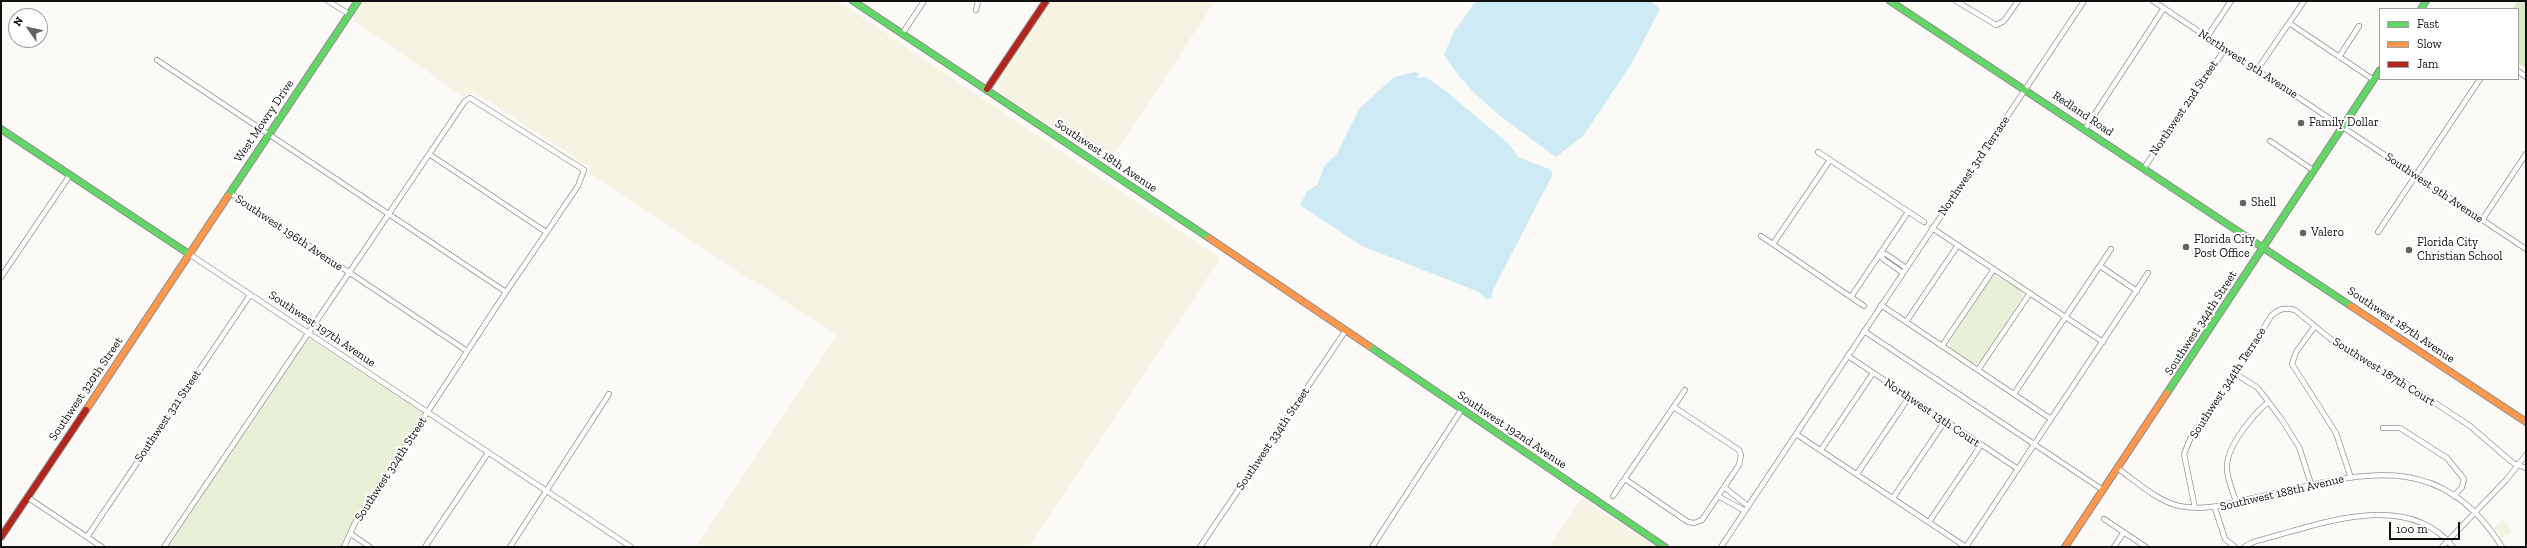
<!DOCTYPE html>
<html>
<head>
<meta charset="utf-8">
<style>
	body { margin:0 }
	#map { position:relative; width:2527px; height:548px; overflow:hidden; background:#fbfaf6; font-family:"Zilla Slab",serif }
	canvas { display:block }
	.frame { position:absolute; inset:0; border:2px solid #101010; pointer-events:none }
	.legend { position:absolute; left:2379px; top:8px; width:140px; height:72px; box-sizing:border-box; background:#fff; border:1px solid #9f9f9f; margin:0; padding:5px 7px; list-style:none; font-size:12px; color:#101010 }
	.legend li { display:flex; align-items:center; gap:8px; height:20px }
	.legend b { width:20px; border:1px solid #9f9f9f }
	.north { position:absolute; left:8px; top:8px; width:40px; height:40px; box-sizing:border-box; background:#fff; border:1px solid #9f9f9f; border-radius:50%; rotate:304deg; font-size:11px; font-weight:700; line-height:16px; text-align:center; color:#101010 }
	.north::after { content:''; display:block; margin:auto; width:14px; height:18px; background:#626260; clip-path:polygon(50% 0,100% 100%,50% 72%,0 100%) }
	.scale { position:absolute; left:2389px; top:522px; width:71px; height:18px; box-sizing:border-box; border:2px solid #101010; border-top:0; padding-left:5px; font-size:12px; line-height:14px; white-space:nowrap; color:#101010; -webkit-text-stroke:3px #fff; paint-order:stroke }
</style>
</head>
<body>
<div id="map">
<canvas width="2527" height="548"></canvas>
<div class="frame"></div>
<ul class="legend">
<li><b style="height:5px;background:#63d668"></b>Fast</li>
<li><b style="height:5px;background:#ff974d"></b>Slow</li>
<li><b style="height:5px;background:#b3261e"></b>Jam</li>
</ul>
<div class="north">N</div>
<div class="scale">100 m</div>
</div>
<script>
const c = document.querySelector('canvas').getContext('2d');
c.lineJoin = 'round';
function paint(path, color) { c.fillStyle = color; c.fill(path, 'evenodd'); }
function trace(path, color, width, dash) { c.strokeStyle = color; c.lineWidth = width; c.lineCap = dash ? 'butt' : 'round'; c.setLineDash(dash || []); c.stroke(path); }
function label(font, color, halo, rows, align = 'center') {
  c.font = font + ' "Zilla Slab",serif'; c.lineWidth = 4; c.setLineDash([]); c.textBaseline = 'middle'; c.strokeStyle = halo; c.fillStyle = color; for (const [text, x, y, turn = 0] of rows) {
    c.save(); c.translate(x, y); c.rotate((+turn || 0) * Math.PI / 180); c.textAlign = isNaN(turn) ? turn : align; if (halo) c.strokeText(text, 0, 0); c.fillText(text, 0, 0); c.restore();
  }
}
paint(new Path2D(`
	M361 1H838L1220 258 1029 547H696L836 335 590 174 589 172 591 168 474 92 466 98 354 21V12Z
	M1050 1H1215L1108 164 1001 94 998 87 999 78Z
	M1582 498 1655 547H1549Z`), '#f7f3e3');
paint(new Path2D(`
	M1996 276 2020 289 2023 296 1981 361 1973 364 1951 349 1949 343 1990 278Z
	M310 339 423 413 421 420 349 528 341 547H165L305 340Z`), '#e8f0d7');
paint(new Path2D(`
	M2518 1H2526V68L2518 63V9H2512Z`), '#d9e8c5');
paint(new Path2D(`
	M2504 520 2512 532 2502 538 2494 527Z`), '#f1f4e1');
paint(new Path2D(`
	M1476 1H1650L1660 9 1632 63 1583 136 1556 157C1516 127 1470 99 1444 54L1454 32Z
	M1413 72 1419 73 1417 78 1426 77 1447 92 1510 145 1518 157 1549 169 1553 174 1493 290 1492 298 1487 300 1479 292 1362 246 1300 205 1307 191 1317 185 1325 165 1336 155 1359 109 1394 77Z`), '#ceebf5');
const street = new Path2D(`
	M328 1 349 14
	M1956 1 1996 25 2004 21 2018 1
	M2153 1 2526 249
	M976 10 978 1
	M2289 23 2374 80
	M902 34 924 1
	M2207 37 2231 1
	M2339 57 2359 26
	M157 60 506 292 355 523 344 547
	M2257 70 2304 1
	M2518 71 2526 77
	M2085 129 2164 8
	M2270 141 2313 170
	M1818 152 1924 222
	M429 154 546 232
	M2144 168 2225 49
	M230 193 467 351
	M2482 220 2526 154
	M1932 228 2103 342
	M2378 232 2480 79
	M1761 236 1864 306
	M1773 244 1830 160
	M189 254 631 547
	M2100 266 2137 291
	M1903 273 1883 259 1880 254H1886L1906 268
	M1 277 70 175
	M1851 297 1908 212
	M1881 305 2051 419
	M1906 322 1958 245
	M2315 326 2296 352 2292 364 2336 433 2351 478
	M1864 331 2103 490
	M1942 346 1994 269
	M1848 356 2018 469
	M1978 370 2030 293
	M2236 374 2258 388 2282 420 2299 447 2311 484
	M2014 394 2111 249
	M2383 428H2400L2447 458 2464 479 2462 487 2454 496
	M1796 434 1966 547
	M1821 450 1873 373
	M2117 468C2136 481 2157 501 2179 506 2206 511 2228 504 2253 498 2352 477 2436 442 2502 547
	M1857 474 1909 397
	M1625 479 1688 522 1694 523 1702 520 1739 465 1741 455 1739 450 1674 407
	M1724 487 1748 506
	M1613 496 1685 390
	M1718 496 1745 511
	M27 497 102 547
	M1893 498 1945 421
	M2236 502C2233 491 2226 477 2227 466 2227 446 2253 415 2268 402
	M2195 508 2184 454 2191 437 2236 374 2271 316C2279 309 2284 307 2295 310L2338 345 2355 357 2399 379 2470 426 2513 463 2526 468
	M2215 508 2225 539 2235 547
	M2104 519 2146 547
	M1929 522 1981 445
	M351 534 370 547
	M87 537 250 295
	M164 547 465 101 470 98 584 170 578 186 506 292
	M425 547 488 453
	M510 547 609 394
	M1200 547 1346 330
	M1372 547 1462 409
	M1721 547 2084 1
	M1966 547 2148 273
	M2114 547 2124 532
	M2244 547 2253 542C2313 527 2406 487 2453 547
	M2442 547 2506 480 2526 455`);
const fast = new Path2D(`
	M853 1 1209 238
	M1890 1 2351 306
	M2421 9 2426 1
	M1 129 189 254
	M228 196 358 1
	M1369 346 1665 547
	M2167 393 2380 70`);
const slow = new Path2D(`
	M1209 238 1369 346
	M2351 306 2526 422
	M86 410 228 196
	M2065 547 2167 393`);
const jam = new Path2D(`
	M987 89 1046 1
	M1 537 86 410`);
trace(street, '#969594', 6);
trace(fast, '#8c8c8a', 8);
trace(slow, '#8c8c8a', 8);
trace(jam, '#8c8c8a', 8);
trace(street, '#fefefe', 4.5);
trace(fast, '#63d668', 6);
trace(slow, '#ff974d', 6);
trace(jam, '#b3261e', 6);
for (const [x, y, r, color] of [
	[2301,123,4,"#626260"],
	[2243,203,4,"#626260"],
	[2303,233,4,"#626260"],
	[2186,247,4,"#626260"],
	[2409,250,4,"#626260"]
]) { const dot = new Path2D(); dot.arc(x, y, r, 0, 2 * Math.PI); c.fillStyle = color; c.fill(dot); trace(dot, '#fff', 1.5); }
label('12px', '#101010', '#fff', [
	["Northwest 9th Avenue",2248,64,33],
	["Northwest 2nd Street",2184,108,-56],
	["Redland Road",2083,114,34],
	["West Mowry Drive",264,121,-56],
	["Southwest 18th Avenue",1106,156,34],
	["Northwest 3rd Terrace",1974,166,-56],
	["Southwest 9th Avenue",2434,188,34],
	["Southwest 196th Avenue",289,233,34],
	["Southwest 344th Street",2201,323,-57],
	["Southwest 187th Avenue",2401,325,34],
	["Southwest 197th Avenue",322,329,34],
	["Southwest 187th Court",2384,372,32],
	["Southwest 344th Terrace",2228,383,-57],
	["Southwest 320th Street",86,389,-56],
	["Northwest 13th Court",1932,413,34],
	["Southwest 321 Street",168,416,-56],
	["Southwest 192nd Avenue",1512,430,34],
	["Southwest 334th Street",1273,439,-56],
	["Southwest 324th Street",391,469,-57],
	["Southwest 188th Avenue",2282,493,-13]
]);
label('12px', '#101010', '#fff', [
	["Family Dollar",2309,123],
	["Shell",2251,203],
	["Valero",2311,233],
	["Florida City",2194,240],
	["Post Office",2194,254],
	["Florida City",2417,243],
	["Christian School",2417,257]
], 'left');
</script>
</body>
</html>
